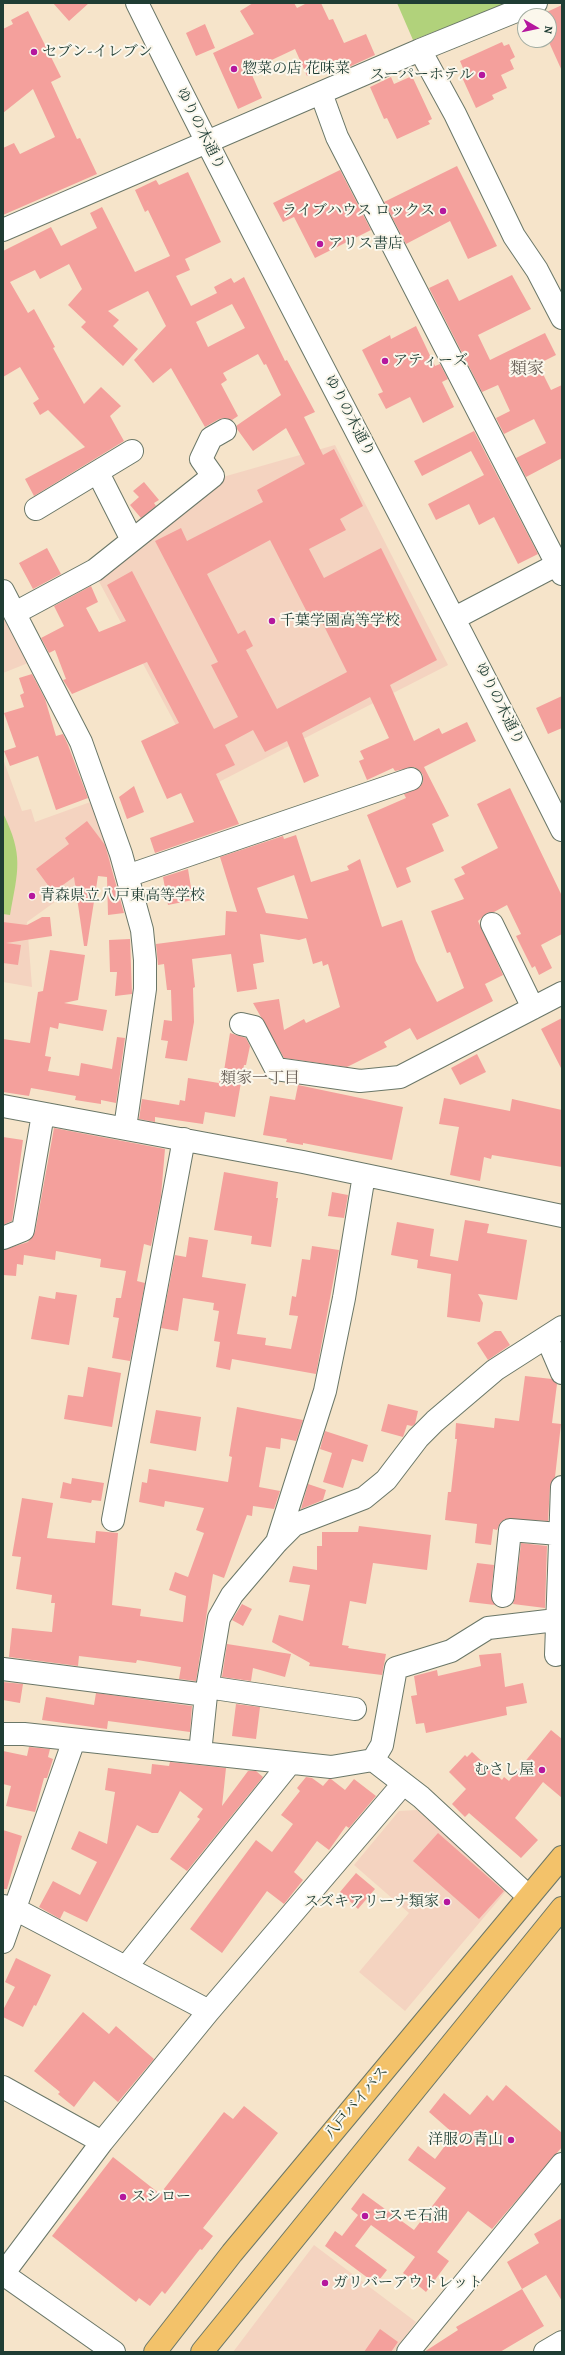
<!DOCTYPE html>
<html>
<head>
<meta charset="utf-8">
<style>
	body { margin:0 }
	#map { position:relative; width:565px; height:2355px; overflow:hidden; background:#f6e4ca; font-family:Alegreya,serif }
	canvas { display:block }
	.frame { position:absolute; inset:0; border:4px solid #1f3d34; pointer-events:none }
	.north { position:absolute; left:517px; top:8px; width:40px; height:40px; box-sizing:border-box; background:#fbf7ec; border:1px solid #a3ada2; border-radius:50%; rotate:99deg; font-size:11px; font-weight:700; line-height:16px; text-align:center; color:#1f3d34 }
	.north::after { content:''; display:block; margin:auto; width:14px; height:18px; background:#b5179e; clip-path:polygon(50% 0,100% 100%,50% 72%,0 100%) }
</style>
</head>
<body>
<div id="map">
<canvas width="565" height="2355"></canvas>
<div class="frame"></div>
<div class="north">N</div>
</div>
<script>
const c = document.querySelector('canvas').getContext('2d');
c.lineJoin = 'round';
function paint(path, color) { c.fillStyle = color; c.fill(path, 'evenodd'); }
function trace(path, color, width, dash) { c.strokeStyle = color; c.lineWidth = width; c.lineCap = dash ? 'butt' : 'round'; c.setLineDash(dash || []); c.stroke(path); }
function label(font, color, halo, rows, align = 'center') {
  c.font = font + ' Alegreya,"Noto Serif JP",serif'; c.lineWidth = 4; c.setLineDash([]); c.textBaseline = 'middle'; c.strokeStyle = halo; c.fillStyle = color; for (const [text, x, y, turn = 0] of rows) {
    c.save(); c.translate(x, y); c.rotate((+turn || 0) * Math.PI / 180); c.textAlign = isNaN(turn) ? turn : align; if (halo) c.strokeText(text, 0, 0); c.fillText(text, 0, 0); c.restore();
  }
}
paint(new Path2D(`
	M335 445 448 665 209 787 96 576 216 479Z
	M3 606 33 661 3 673Z
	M3 759 22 811 31 809 35 822 96 800 116 858 27 922 32 987 3 982Z
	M417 1810 507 1890 405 2011 359 1972 409 1913 354 1865 399 1811Z
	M314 2245 416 2322 394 2352H233Z`), '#f4d3c0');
paint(new Path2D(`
	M397 3H509L413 40Z
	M3 813C24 856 18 870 10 915L3 914Z`), '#b1d27b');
paint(new Path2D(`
	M53 3H89L69 21Z
	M253 3H294L297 8 307 3H321L329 20 333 19 344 43 366 34 375 55 338 72 334 64 307 76 295 49 261 65 263 70 252 75 262 98 238 109 213 53 254 34 240 11Z
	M562 5V71L548 40 549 16H538Z
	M28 11 61 77 51 82 77 139 80 138 97 174 3 215V148L14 143 20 154 55 137 33 89 3 113V29L13 24 11 20Z
	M205 24 215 48 196 56 186 33Z
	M502 42 504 46 509 44 515 57 510 60 514 69 501 75 507 88 492 95 494 99 476 108 461 75 465 73 460 61Z
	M412 76 432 119 428 121 430 124 397 139 387 118 384 119 370 87 391 77 394 84Z
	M457 166 497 246 468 259 450 221 406 244 384 202Z
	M340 170 371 230 315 258 294 217 283 222 273 203Z
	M188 172 221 242 185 259 190 270 176 276 191 306 217 293 214 287 231 278 234 283 244 277 285 361 287 360 315 412 304 417 323 455 334 449 363 506 340 519 346 530 309 549 324 578 381 548 437 660 390 685 414 741 439 728 442 734 467 722 476 741 424 767 449 816 432 824 444 851 406 868 411 882 397 888 367 815 406 798 404 794 420 787 423 782V775L419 770 414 767 395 771 393 768 367 780 359 761 364 759 360 751 389 738 370 697 302 733 319 776 304 783 287 741 265 752 253 730 225 745 235 765 216 774 239 824 155 853 150 838 194 822 181 793 167 799 141 741 179 723 147 662 72 694 63 680 66 679 55 650 49 653 41 638 64 626 54 606 91 586 98 602 86 608 99 632 126 621 107 585 132 571 214 729 238 717 211 665 218 662 155 541 181 528 187 541 263 502 257 490 305 464 286 428 253 451 237 429 236 426 281 395 266 364 264 365 258 354 223 373 227 380 221 384 238 416 232 420 225 418 219 419 205 427 171 368 153 383 134 360 166 326 148 291 108 311 119 320 113 326 138 349 123 366 81 327 86 322 68 305 82 289 69 264 40 279 35 270 10 282 28 313 34 309 55 347 53 348 84 404 101 387 121 406 110 416 124 441 34 496 25 479 85 447 48 410 40 415 33 403 39 399 20 367 3 377V251L51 227 61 246 97 228 90 213 102 207 135 272 170 256 148 210 145 212 135 190 156 180 159 185ZM232 304 245 328 208 347 196 322ZM270 540 308 614 316 610 347 672 277 709 246 650 253 646 245 630 238 634 207 574Z
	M512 275 531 309 478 335 490 360 545 333 556 355 538 364 551 390 562 385V458L526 477 516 458 546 443 534 419 504 434 496 418 510 411 498 385 482 392 429 288 448 279 459 301Z
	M416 326 435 366 440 364 448 379 442 382 454 407 423 423 410 397 386 409 378 394 383 392 362 350 390 335 391 339Z
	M474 431 538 554 518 564 494 517 479 525 469 504 436 520 428 504 484 475 471 451 422 476 414 461Z
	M144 482 159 500 154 503 156 506 141 518 130 505 139 497 133 491Z
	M47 548 61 574 33 589 19 563Z
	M32 674 45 699 56 736 63 734 68 745 88 798 56 810 38 756 10 766 4 751 16 747 4 713 24 707 20 695 24 693 19 678Z
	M562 696V728L548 734 536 708Z
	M134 786 144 812 127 819 119 797Z
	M510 788 562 896V934L541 945 552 968 539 975 535 966 532 968 516 936 521 934 507 905 494 912 487 913 478 921 503 975 485 984 493 1001 417 1040 410 1028 384 1042 387 1047 347 1067 284 1058 253 1003 279 999 284 1030 304 1019 306 1023 340 1007 328 964 323 966 322 961 313 964 306 938 299 940 260 934 264 962 253 964 257 989 237 992 231 954 192 959 195 987 193 988 194 1022 187 1061 165 1058 168 1041 161 1040 164 1020 172 1021 171 990H167L164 964 158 965 156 944 225 935 226 911 237 912 220 857 283 836 284 839 296 835 311 882 349 870 347 866 360 859 382 927 402 920 416 961 437 1002 464 988 450 952 447 953 431 911 464 899 454 879 465 874 461 867 498 848 477 804ZM294 875 308 919 266 913 257 888Z
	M87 821 105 845 124 913 108 915 107 877 98 876 87 946H84L74 877 53 892 36 869 69 844 65 838Z
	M188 869 193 900 168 905 163 877Z
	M42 917H50L52 936 6 943 21 945 18 965 3 963V922L27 925Z
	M130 939 132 994 115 996 117 972H110L109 940Z
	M50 950 85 955 78 1000 64 1003 107 1010 103 1031 59 1023 58 1029 50 1027 45 1056 51 1057 48 1071 79 1076 81 1063 112 1069 117 1037 125 1038 116 1103 101 1100V1104L75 1100 76 1096 31 1088 29 1096 3 1092V1039L30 1043 38 992 43 991Z
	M562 1018V1070L541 1029Z
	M230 1033 246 1038 250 1046 246 1065H244L235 1117 205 1112 203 1124 155 1117V1122L139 1119 142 1099 179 1105 180 1100 185 1101 188 1078 219 1083 221 1071H224Z
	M477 1054 486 1072 460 1085 451 1068Z
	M298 1085 403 1107 392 1160 303 1143V1145L286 1142 287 1139 263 1135 270 1096 295 1100Z
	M444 1098 510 1111 512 1099 562 1110V1167L492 1155 491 1159 484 1157 480 1181 450 1175 459 1127 439 1124Z
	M54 1128 165 1149 161 1196 151 1246 144 1244 137 1281 145 1283 130 1361 112 1358 119 1318 113 1317 116 1298H121L126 1271 100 1267 101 1259 56 1251 55 1260 24 1255 23 1265 17 1264 16 1276 3 1275V1250L28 1242 35 1232Z
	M3 1137 23 1140 12 1221 3 1225Z
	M224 1172 278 1182 276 1198H278L271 1247 251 1244 252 1236 214 1230Z
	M332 1192 348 1195 344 1218 328 1216Z
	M465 1220 489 1224 487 1233 527 1240 517 1300 478 1294 483 1303 480 1322 447 1317 451 1274 417 1268 418 1260 391 1255 397 1222 434 1229 430 1256 458 1261Z
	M189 1237 208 1240 202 1277 246 1284 237 1334 266 1338 265 1345 291 1349 298 1316 289 1315 292 1296 296 1297 302 1259 310 1260 312 1246 339 1250 316 1374 232 1359 230 1370 216 1367 220 1342 214 1341 219 1311 213 1310 214 1303 183 1298 178 1331 161 1328 175 1255 186 1257Z
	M56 1292 77 1295 69 1345 31 1339 39 1296 55 1299Z
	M495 1331H501L510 1345 488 1360 477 1343Z
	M88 1367 121 1373 112 1427 64 1419 68 1395 83 1397Z
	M525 1376 552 1379 557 1384 552 1423 561 1424 555 1477 550 1487 548 1521 505 1519 500 1523 497 1530 493 1529 491 1545 475 1543 477 1524 445 1520 448 1492H451L457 1439H455L456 1423 494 1428 495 1418 519 1421Z
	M388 1404 418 1411 415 1424 412 1426 407 1425 403 1437 381 1431Z
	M237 1407 303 1420 296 1441 281 1438 280 1449 266 1447 259 1487 280 1491 274 1509 253 1506 252 1516 247 1515 224 1578 213 1574 196 1681 179 1679 181 1667 137 1660 136 1663 79 1656 78 1666 9 1657 12 1628 52 1632 55 1603H51L52 1595 16 1589 21 1557 12 1556 22 1498 53 1503 47 1538 95 1543 96 1531 118 1533 112 1605 141 1609 140 1616 183 1622 186 1596 169 1590 175 1572 188 1577 204 1533 196 1530 204 1508 165 1501 164 1507 139 1502 142 1482 147 1483 149 1469 228 1482 232 1457 229 1456Z
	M156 1410 201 1417 196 1451 150 1443Z
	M325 1431 368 1445 363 1462 352 1459 343 1488 323 1482 332 1453 320 1449Z
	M72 1478 104 1483 101 1501 92 1500 91 1503 60 1498 63 1482 71 1484Z
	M308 1484 326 1490 323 1500 301 1509Z
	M359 1526 431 1535 427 1570 373 1563 366 1604 350 1601 342 1645 349 1646 348 1648 386 1654 382 1675 309 1666 310 1663 272 1642 279 1615 303 1621 310 1585 289 1582 293 1566 317 1570V1546H322V1532H358Z
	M521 1543 547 1546 545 1608 513 1604 515 1597Z
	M477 1563 494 1565 491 1595 495 1605 469 1602Z
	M242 1604 252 1609 243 1626 232 1620Z
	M227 1644 291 1654 285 1677 253 1668 251 1681 222 1677Z
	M501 1653 505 1687 523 1683 527 1703 506 1707 507 1715 426 1733 424 1723 416 1724 411 1696 417 1695 414 1676 437 1670 438 1676 481 1666 479 1655Z
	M3 1682 23 1684 20 1703 3 1700Z
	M96 1693 192 1706 190 1732 108 1721 107 1729 42 1720 46 1697 94 1705Z
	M236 1704 260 1707 256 1739 232 1736Z
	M551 1730 562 1739V1798L543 1782 515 1818 538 1840 521 1858 469 1813 465 1817 452 1804 466 1789 449 1772 465 1755 467 1757 472 1752 502 1780 504 1777 509 1781Z
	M29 1747 50 1749 48 1757 53 1759 47 1778H44L35 1812 6 1806 11 1786 3 1784V1751L27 1756Z
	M170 1762 226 1768 222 1806 248 1771H256L263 1777 187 1871 170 1859 200 1819 197 1817 203 1809 180 1791 158 1833H152L137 1825 87 1922 64 1911 60 1919 39 1907 53 1881 80 1895 97 1862 71 1849 79 1831 107 1844 115 1792 105 1790 108 1768 151 1774 152 1764 169 1766Z
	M306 1777 312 1778 323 1786 329 1779H331L345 1790 354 1779 376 1796 349 1828 346 1826 329 1850 317 1841 294 1872 303 1880 284 1904 267 1891 222 1953 190 1929 256 1840 272 1852 293 1824 281 1815 300 1791 297 1788Z
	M3 1830 22 1836 7 1889H3Z
	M438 1833 504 1891 479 1919 413 1861Z
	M356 1873 375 1889 358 1909 340 1892Z
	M16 1958 51 1975 36 2006 34 2005 23 2027 3 2017V2010L15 1987 5 1982Z
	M83 2012 109 2034 116 2026 154 2059 118 2102 94 2081 74 2107 58 2094 60 2092 34 2071Z
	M506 2085 562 2133V2147L492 2229 468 2211 437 2252 449 2261 426 2292 403 2273 415 2257 371 2225 355 2246 387 2270 376 2284 325 2246 335 2231 342 2236 358 2215 351 2209 363 2193 414 2230 446 2188 408 2160 418 2146 435 2159 454 2134 429 2112 444 2093 470 2115 487 2095 493 2101Z
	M244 2106 278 2133 203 2228 213 2236 202 2250 200 2249 165 2294 162 2291 150 2306 139 2298 136 2302 52 2236 113 2157 160 2194 224 2112 233 2119Z
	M562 2218V2301L546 2275 522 2289 507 2262 539 2243 534 2234Z
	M522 2289 544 2326 500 2352H424L458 2330 456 2327Z
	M380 2329 398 2342 391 2352H364Z`), '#f4a09c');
const minor = new Path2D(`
	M137 3C274 281 423 553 562 830
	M420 50 455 114 514 236 537 270 562 318
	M321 93 337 137 562 574
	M3 230 420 50 536 3
	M98 473 132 540
	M36 509 132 451
	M3 591 81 742 121 854 142 930 145 960V989L125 1128
	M15 613 95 570 213 476 201 459 211 438 225 430
	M455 618 562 562
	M127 876 411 779
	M492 924 533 1008
	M241 1024 254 1027 276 1069 360 1081 400 1077 562 993
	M3 1106 303 1162 562 1216
	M3 1238 23 1230 43 1114
	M547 1338 562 1373
	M113 1520 184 1139
	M277 1542 325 1391 344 1298 364 1175
	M503 1596 510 1530 559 1534
	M556 1655 562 1487
	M3 1669 206 1695
	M207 1687 355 1709
	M3 1734H24L331 1767 373 1760 421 1797 528 1896
	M200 1753 206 1695 219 1618 232 1595 277 1542 294 1525 364 1498 386 1480 418 1438 435 1421 495 1370 562 1327
	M373 1760 382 1745 396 1668 451 1651 488 1628 556 1620
	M3 1906 15 1909 209 2011
	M3 1942 74 1740
	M126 1967 290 1763
	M3 2087 102 2142
	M114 2352 3 2274 102 2142 209 2011 403 1784
	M408 2352 562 2164
	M545 2352 562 2342`);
const highway = new Path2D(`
	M155 2352 232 2253 562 1857
	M202 2352 562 1908`);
trace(minor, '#6a7768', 24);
trace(highway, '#6a7768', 24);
trace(minor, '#fff', 22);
trace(highway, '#f3c26a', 22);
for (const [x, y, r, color] of [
	[34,52,4,"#b5179e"],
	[234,69,4,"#b5179e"],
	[482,75,4,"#b5179e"],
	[443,211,4,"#b5179e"],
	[320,244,4,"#b5179e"],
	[385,361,4,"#b5179e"],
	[272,621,4,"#b5179e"],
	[32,896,4,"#b5179e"],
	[542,1770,4,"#b5179e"],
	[447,1902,4,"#b5179e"],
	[511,2140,4,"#b5179e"],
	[123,2197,4,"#b5179e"],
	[365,2216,4,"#b5179e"],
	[325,2283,4,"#b5179e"]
]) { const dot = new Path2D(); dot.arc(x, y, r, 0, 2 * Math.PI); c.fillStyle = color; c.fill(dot); trace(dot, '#fbf7ec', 1.5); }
label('15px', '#1f3d34', '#fbf7ec', [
	["セブン-イレブン",42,52],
	["惣菜の店 花味菜",242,69],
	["スーパーホテル",474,75,"right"],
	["ライブハウス ロックス",435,211,"right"],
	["アリス書店",328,244],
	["アティーズ",393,361],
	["千葉学園高等学校",280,621],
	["青森県立八戸東高等学校",40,896],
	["むさし屋",534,1770,"right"],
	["スズキアリーナ類家",439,1902,"right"],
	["洋服の青山",503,2140,"right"],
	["スシロー",131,2197],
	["コスモ石油",373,2216],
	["ガリバーアウトレット",333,2283]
], 'left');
label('15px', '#1f3d34', '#fbf7ec', [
	["ゆりの木通り",200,129,63],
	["ゆりの木通り",349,416,62],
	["ゆりの木通り",499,704,63],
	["八戸バイパス",357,2103,-50]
]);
label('16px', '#6a6058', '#fbf7ec', [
	["類家一丁目",260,1079]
]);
label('17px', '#6a6058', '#fbf7ec', [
	["類家",527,370]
]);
</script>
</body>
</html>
